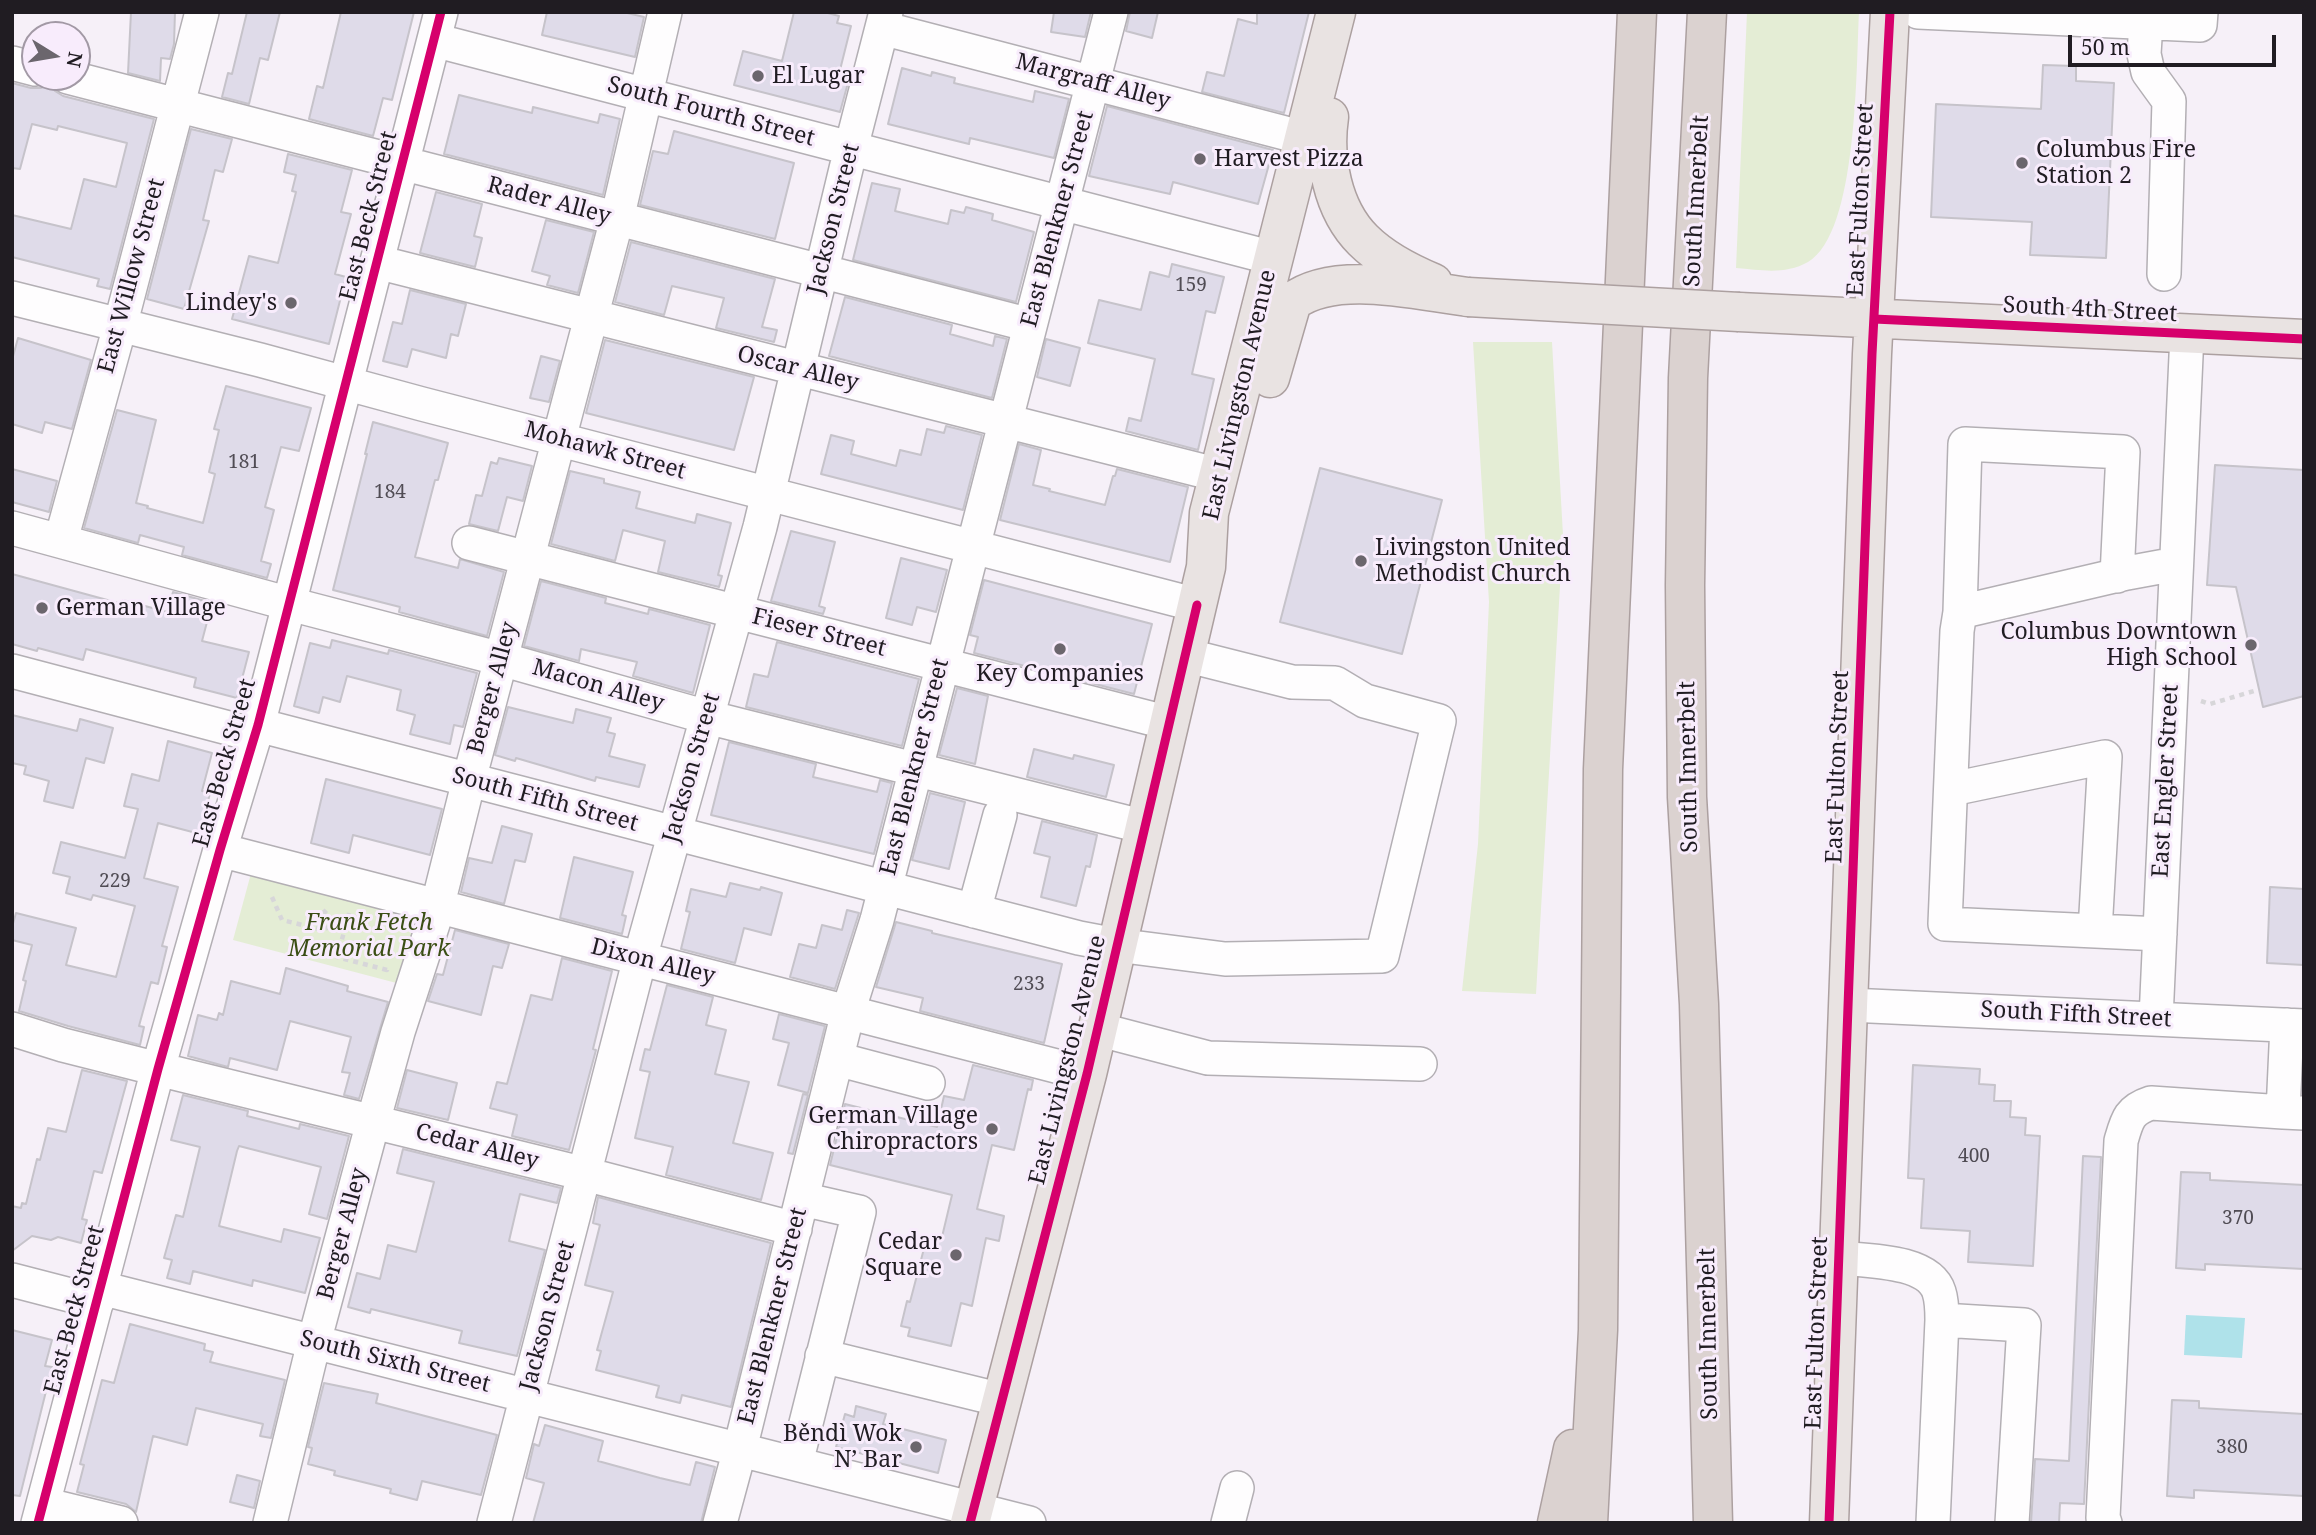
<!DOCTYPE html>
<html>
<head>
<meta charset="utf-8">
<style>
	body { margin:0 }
	#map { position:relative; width:2316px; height:1535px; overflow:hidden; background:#f6f0f8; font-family:"Noto Serif",serif }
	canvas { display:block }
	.frame { position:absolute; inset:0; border:14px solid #201c22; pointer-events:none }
	.north { position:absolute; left:21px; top:21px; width:70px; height:70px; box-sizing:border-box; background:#f8ecfc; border:2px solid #a299a5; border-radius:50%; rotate:101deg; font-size:19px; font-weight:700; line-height:28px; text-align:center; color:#201c22 }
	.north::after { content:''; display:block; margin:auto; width:24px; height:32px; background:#6b666d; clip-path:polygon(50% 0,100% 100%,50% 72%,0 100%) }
	.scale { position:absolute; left:2068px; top:35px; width:208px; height:32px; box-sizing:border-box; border:4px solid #201c22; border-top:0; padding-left:9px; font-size:21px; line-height:24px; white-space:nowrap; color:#201c22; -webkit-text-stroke:5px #f8ecfc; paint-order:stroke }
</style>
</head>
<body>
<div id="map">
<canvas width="2316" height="1535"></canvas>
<div class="frame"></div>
<div class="north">N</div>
<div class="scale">50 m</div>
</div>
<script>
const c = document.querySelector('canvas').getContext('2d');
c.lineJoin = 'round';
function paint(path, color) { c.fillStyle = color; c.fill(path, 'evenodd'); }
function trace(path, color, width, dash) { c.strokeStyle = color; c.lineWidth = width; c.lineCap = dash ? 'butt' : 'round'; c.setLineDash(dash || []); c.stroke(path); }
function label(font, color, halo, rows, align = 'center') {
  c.font = font + ' "Noto Serif",serif'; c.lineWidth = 6; c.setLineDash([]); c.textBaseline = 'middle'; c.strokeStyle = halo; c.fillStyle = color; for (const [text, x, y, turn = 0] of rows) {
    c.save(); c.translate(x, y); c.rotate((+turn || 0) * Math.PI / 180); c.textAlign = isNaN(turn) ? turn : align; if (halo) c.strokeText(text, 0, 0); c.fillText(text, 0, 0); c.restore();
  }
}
paint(new Path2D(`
	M1747 12H1859C1856 67 1858 233 1808 262 1785 275 1761 270 1736 268Z
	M1473 342H1552L1563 535 1536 994 1462 991 1478 844 1489 602Z
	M253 866 424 911 404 985 233 940Z`), '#e4edd5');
paint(new Path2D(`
	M2186 1315 2245 1318 2242 1358 2184 1355Z`), '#afe2ea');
const building = new Path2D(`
	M131 12H175L174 44 170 59 161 58 160 81 128 73Z
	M247 12H280L268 60 260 58 249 104 222 97 228 73 232 74Z
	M341 12H414L392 100 383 98 373 136 309 119 317 86 323 88Z
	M547 12H623L644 17 635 57 542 35Z
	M794 12H824L839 16 837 23 851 26 840 70 851 72 840 112 734 85 743 51 782 61Z
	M1054 12H1091L1085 37 1051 32Z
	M1130 12H1158L1152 38 1126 31Z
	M1257 12H1309L1284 113 1202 92 1207 72 1224 76 1238 19 1257 24Z
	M2043 65 2076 66V81L2114 83 2106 258 2030 255 2032 222 1931 217 1936 104 2041 109Z
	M902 68 931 76 932 72 955 78 954 83 1033 102 1035 91 1069 99 1054 158 970 138 969 144 888 124Z
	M12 83 31 88H41L47 84 51 85 55 91 63 96 154 119 110 289 97 286 99 279 12 257V215L71 229 84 179 116 187 127 143 58 126 57 130 32 124 20 169 12 168Z
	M459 95 532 113 533 107 598 123 600 114 620 119 603 195 444 154Z
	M1107 106 1273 150 1258 204 1173 182 1170 194 1089 176Z
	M191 129 232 139 223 172 215 170 203 220 209 221 184 309 147 299Z
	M674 131 794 163 775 239 640 205 653 151 668 154Z
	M288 154 352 170 341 212 351 214 335 274 346 277 329 344 232 319 249 256 278 263 296 192 292 191 296 175 284 172Z
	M872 183 900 189 895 211 948 224 951 210 964 213 966 207 993 214 992 220 1034 232 1016 302 853 260Z
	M436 192 482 204 474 236 482 238 475 267 420 253Z
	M546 220 594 232 578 293 547 285 550 276 532 271Z
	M631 242 775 279 762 327 777 330 774 342 716 328 724 298 672 286 664 315 615 302Z
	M1172 264 1224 277 1215 313 1206 311 1192 374 1214 379 1198 450 1126 431 1129 418 1141 421 1155 359 1088 343 1099 300 1141 310 1150 272 1169 277Z
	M410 290 466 304 458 336 451 334 446 358 412 349 407 367 383 361 393 322 402 324Z
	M845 297 952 325 950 334 993 346 995 336 1007 339 992 398 829 356Z
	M18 338 91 360 72 429 45 422 42 433 12 424V360Z
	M1046 339 1080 348 1070 386 1037 377Z
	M605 340 754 377 734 450 586 413Z
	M541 356 560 361 549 402 530 398Z
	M226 386 311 408 299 451 281 447 265 507 274 510 261 561 271 564 267 578 182 555 184 547 140 535 138 543 84 528 117 410 156 420 136 503 148 506 147 508 203 523 215 474 209 472 219 430 214 429Z
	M373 422 448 443 438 480H435L415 557 458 568 460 559 504 572 487 636 399 612 400 607 333 590 367 454H365Z
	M946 426 982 435 963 510 821 474 831 435 854 441 851 454 896 466 900 450 921 455 927 429 944 433Z
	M1019 444 1041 450 1033 485 1050 489 1049 491 1105 505 1113 476H1115L1117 469 1188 487 1170 562 1000 520Z
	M499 458 532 466 523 501 507 497 498 531 469 524 476 495 482 496 491 462 497 464Z
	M2215 465 2304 470V696L2263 707 2236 587 2207 585Z
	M1320 468 1442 500 1402 654 1280 622Z
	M12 469 57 481 49 512 12 502Z
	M570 471 604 479V483L640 492 636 508 695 523 697 514 731 523 718 575 722 576 719 587 658 572 665 541 623 530 615 561 551 544Z
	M791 531 835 542 819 606 825 608 823 614 771 601Z
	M901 558 947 570 936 612 917 607 912 625 886 618Z
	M12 574 122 604 123 600 167 612 173 592 212 603 202 641 249 652 237 698 194 687 196 678 86 649 83 660 38 648 37 651 12 644Z
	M984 580 1152 624 1134 694 974 653 978 637 970 635Z
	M541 581 606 598 605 603 648 614 649 609 710 625 693 693 633 676 637 662 581 649 579 661 524 646Z
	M332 640 388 654 389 650 477 673 463 727 454 725 450 744 410 734 415 715 397 710 401 690 347 676 340 702 323 697 319 713 294 706 310 643 330 648Z
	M777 642 919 679 902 746 746 707 754 674 768 677Z
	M957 688 988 696 975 764 939 755Z
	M508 707 573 723 576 709 611 718 607 732 615 734 609 756 645 765 639 787 596 777 595 781 516 758 515 761 495 755Z
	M12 715 77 731 80 719 113 728 104 763 86 758 73 808 44 801 49 781 24 774 26 766 12 763Z
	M168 741 212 753 202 791 210 793 200 834 158 823 144 878 178 887 162 946 167 947 158 984 151 982 139 1026 144 1027 140 1045 68 1026 19 1011 26 981 23 980 32 945 12 940V927L16 913 76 928 66 965 116 977 135 906 93 895 91 900 66 893 70 877 53 873 61 842 125 858 138 809 124 806 132 774 159 781Z
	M729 742 816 764 813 777 877 792 880 780 892 783 874 854 711 815Z
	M1034 749 1073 759 1074 755 1114 765 1106 797 1027 777Z
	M326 779 442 809 430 855 353 835 349 853 311 843Z
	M930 793 965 802 949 869 912 860Z
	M1042 821 1097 835 1090 867 1086 866 1076 906 1041 897 1050 857 1034 853Z
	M502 826 532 834 525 862 515 860 504 904 461 892 469 858 492 863Z
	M574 857 633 872 622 915 626 916 622 934 560 918Z
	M730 883 760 890 761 887 782 893 771 935 744 928 735 963 681 949 690 912 686 911 691 889 726 897Z
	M2270 887 2304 889V965L2267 963Z
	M847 910 859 913 835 989 790 977 799 944 816 948 822 925 842 930Z
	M896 922 932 931V933L1062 964 1044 1043 920 1011 923 998 876 987Z
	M455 930 509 944 502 968 493 966 481 1015 428 1001 437 974 443 975Z
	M562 958 612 971 593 1049 596 1050 569 1150 512 1136 517 1115 490 1108 497 1082 507 1084 531 995 552 1000Z
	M286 968 348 986 347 991 388 1002 359 1099 344 1095 350 1073 342 1072 351 1037 290 1021 277 1070 230 1058 228 1067 188 1056 198 1015 217 1020 219 1013 223 1015 231 981 280 994Z
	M667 985 713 997 706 1025 726 1030 715 1074 749 1082 733 1143 773 1153 761 1200 666 1175 673 1147 635 1138 650 1072 640 1070 645 1049 650 1050Z
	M779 1014 825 1026 808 1093 778 1085 789 1043 773 1039Z
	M973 1065 1033 1080 1031 1090 1028 1089 1014 1150 992 1145 977 1209 1004 1216 999 1241 986 1238 972 1306 961 1303 951 1346 908 1336 910 1328 901 1326 907 1301 910 1302 927 1237 941 1241 952 1195 830 1165 845 1104 937 1127 944 1096 964 1100Z
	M1913 1065 1980 1069 1979 1084 1995 1085 1994 1101H2011L2010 1117 2026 1118 2025 1135 2040 1136 2033 1266 1968 1262 1970 1231 1921 1228 1924 1179 1908 1178Z
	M82 1070 127 1081 102 1173 94 1171 82 1219 87 1220 81 1243 58 1237 51 1240 32 1236 12 1251V1206L21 1208 22 1203 26 1204 37 1159 40 1160 48 1128 66 1132Z
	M407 1070 457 1083 448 1120 397 1108Z
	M803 1094 808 1095 793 1154 788 1153Z
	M183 1095 248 1111 247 1116 299 1129 300 1124 349 1136 327 1219 309 1214 321 1167 239 1146 237 1151 219 1226 281 1242 284 1229 320 1238 305 1293 253 1280 252 1286 193 1271 190 1284 167 1278 172 1260 164 1258 176 1215 183 1217 200 1147 171 1140Z
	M403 1149 561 1188 557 1203 520 1194 509 1241 545 1250 517 1356 459 1343 462 1331 371 1309 370 1313 348 1307 357 1273 380 1279 388 1245 416 1252 434 1182 397 1173Z
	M2083 1156 2101 1157 2084 1504 2060 1503 2059 1523H2031L2035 1459 2069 1461Z
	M2181 1172 2210 1173V1180L2304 1185V1269L2205 1264V1270L2176 1268Z
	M598 1197 771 1243 731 1407 682 1395 680 1403 656 1397 659 1386 596 1370 601 1351 597 1350 613 1292 585 1285 600 1225 593 1223Z
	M130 1324 205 1344 204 1350 213 1352 210 1362 285 1380 271 1438 260 1436 263 1424 196 1408 187 1445 153 1436 136 1512 126 1504 77 1492 84 1465 80 1464 102 1380 114 1383Z
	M12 1330 52 1340 45 1366 52 1367 20 1496 12 1495Z
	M324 1383 378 1394 376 1403 497 1435 481 1495 422 1481 417 1500 390 1493 391 1489 334 1475 335 1471 308 1464 312 1448 308 1447Z
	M2172 1400 2199 1401V1408L2304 1414V1496L2194 1490V1498L2167 1496Z
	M856 1406 886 1414 883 1424 946 1440 938 1473 836 1447 845 1414 854 1417Z
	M545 1425 603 1441 598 1461 660 1478 690 1485 696 1462 715 1467 701 1523H533L544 1483 526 1478 534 1444 539 1446Z
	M237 1475 260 1481 254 1508 230 1502Z`);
paint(building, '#dfdbe9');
trace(building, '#c6c3ca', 2);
const minor = new Path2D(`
	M1918 12 2200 25 2201 12
	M2146 22 2144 54 2148 72 2169 101 2164 274
	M882 28 1304 138
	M434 40 1273 258
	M12 63 35 69
	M68 77 1030 325
	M377 262 1219 475
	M12 298 260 360 422 404 1197 605
	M12 528 290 604 501 659 707 717 1145 827
	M61 540 120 326 202 12
	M469 543 1169 723
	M1960 612 1965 444 2123 452 2117 576
	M12 671 255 735
	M258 725 1079 938 1116 945 1225 959 1382 956 1439 721 1365 701 1335 683 1292 682 1185 655
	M1952 789 2105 757 2095 931
	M220 850 1087 1074
	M974 911 1000 815
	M2160 934 1945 924 1957 631 1960 612 2127 573 2176 564
	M1849 1005 2304 1026
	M2156 1019 2187 334
	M2287 1025 2283 1112 2304 1113
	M12 1029 63 1045 158 1069 585 1174 795 1229
	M1097 1029 1208 1058 1420 1064
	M837 1059 928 1083
	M1839 1258C1868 1261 1929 1260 1939 1292 1942 1301 1942 1312 1942 1320L1933 1523
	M12 1280 97 1302
	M101 1288 1029 1523
	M1942 1320 2024 1325 2012 1523
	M822 1356 1002 1400
	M796 1463 859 1212 802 1199
	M43 1504 121 1523
	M38 1523 158 1069 220 850 258 725 441 12
	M270 1523 314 1342 373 1122 398 1032 433 924 469 780 617 219 665 12
	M494 1523 640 958 760 527 851 148 886 12
	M720 1523 740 1449 848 1012 877 920 1111 12
	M1228 1523 1237 1488
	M2105 1523 2103 1518 2121 1141C2127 1120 2129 1110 2151 1103L2283 1112`);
const major = new Path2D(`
	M1329 117C1323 158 1332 209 1363 240 1382 259 1409 273 1433 283
	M1739 312 2304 339
	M1270 378 1292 302C1335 269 1418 291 1468 297
	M970 1523 1087 1074 1206 567 1209 513 1336 12
	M1829 1523 1872 354 1890 12`);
const highway = new Path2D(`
	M1707 12 1688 378 1685 585 1687 797 1699 1004 1713 1523
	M1557 1523 1573 1449
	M1588 1523 1598 1330 1603 769 1637 12`);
trace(minor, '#b3afb4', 36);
trace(major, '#aca0a0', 41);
trace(highway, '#aca0a0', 41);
trace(new Path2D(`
	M2201 701 2210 704 2254 691
	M272 897 282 920 323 930 336 923
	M323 910 336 923 346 925 349 913
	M346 925 337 957 387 970V967`), '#d7d6d9', 4.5, [5, 5]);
trace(minor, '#fefdfe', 33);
trace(major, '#e9e3e2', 38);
trace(highway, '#dbd2d0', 38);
const majorBridge = new Path2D(`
	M1468 297 1739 312`);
trace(majorBridge, '#aca0a0', 41, []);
trace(majorBridge, '#e9e3e2', 38);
trace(new Path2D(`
	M1874 319 2304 339
	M38 1523 158 1069 220 850 258 725 441 12
	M970 1523 1087 1074 1197 605
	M1829 1523 1872 354 1890 12`), '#d6006c', 9);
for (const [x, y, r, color] of [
	[758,76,7,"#6b666d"],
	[1200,159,7,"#6b666d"],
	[2022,163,7,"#6b666d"],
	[291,303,7,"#6b666d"],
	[1361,561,7,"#6b666d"],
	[42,608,7,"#6b666d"],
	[2251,645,7,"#6b666d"],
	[1060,649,7,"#6b666d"],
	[992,1129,7,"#6b666d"],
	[956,1255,7,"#6b666d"],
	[916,1447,7,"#6b666d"]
]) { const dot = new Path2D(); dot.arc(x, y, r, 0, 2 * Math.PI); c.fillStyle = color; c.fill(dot); trace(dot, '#f8ecfc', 2.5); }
label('19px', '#504c54', null, [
	["159",1191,286],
	["181",244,463],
	["184",390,493],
	["229",115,882],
	["233",1029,985],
	["400",1974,1157],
	["370",2238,1219],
	["380",2232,1448]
]);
label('23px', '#201c22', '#f8ecfc', [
	["El Lugar",772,76],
	["Columbus Fire",2036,150],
	["Station 2",2036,176],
	["Harvest Pizza",1214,159],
	["Lindey's",277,303,"right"],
	["Livingston United",1375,548],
	["Methodist Church",1375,574],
	["German Village",56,608],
	["Columbus Downtown",2237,632,"right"],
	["High School",2237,658,"right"],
	["Key Companies",1060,674,"center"],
	["German Village",978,1116,"right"],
	["Chiropractors",978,1142,"right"],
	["Cedar",942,1242,"right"],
	["Square",942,1268,"right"],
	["Běndì Wok",902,1434,"right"],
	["N’ Bar",902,1460,"right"]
], 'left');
label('23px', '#201c22', '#f8ecfc', [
	["Margraff Alley",1093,82,15],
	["South Fourth Street",711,112,15],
	["East Fulton Street",1861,200,-87],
	["Rader Alley",549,201,15],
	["South Innerbelt",1697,201,-87],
	["East Beck Street",369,216,-76],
	["Jackson Street",834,219,-76],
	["East Blenkner Street",1058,219,-75],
	["East Willow Street",132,276,-75],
	["South 4th Street",2090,310,3],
	["Oscar Alley",798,369,14],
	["East Livingston Avenue",1240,395,-77],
	["Mohawk Street",605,451,15],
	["Fieser Street",819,633,14],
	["Macon Alley",598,686,16],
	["Berger Alley",493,688,-75],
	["East Beck Street",225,763,-74],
	["East Blenkner Street",915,767,-76],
	["South Innerbelt",1689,767,-91],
	["East Fulton Street",1838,767,-88],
	["Jackson Street",692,768,-74],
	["East Engler Street",2166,781,-87],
	["South Fifth Street",545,800,15],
	["Dixon Alley",653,962,14],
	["South Fifth Street",2076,1015,3],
	["East Livingston Avenue",1068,1060,-76],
	["Cedar Alley",477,1147,14],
	["Berger Alley",343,1234,-75],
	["East Beck Street",75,1310,-75],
	["Jackson Street",548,1316,-75],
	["East Blenkner Street",773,1316,-76],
	["East Fulton Street",1817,1333,-88],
	["South Innerbelt",1709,1334,-91],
	["South Sixth Street",395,1362,14]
]);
label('italic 23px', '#3b4e15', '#f8ecfc', [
	["Frank Fetch",369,923],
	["Memorial Park",369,949]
]);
</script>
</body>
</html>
